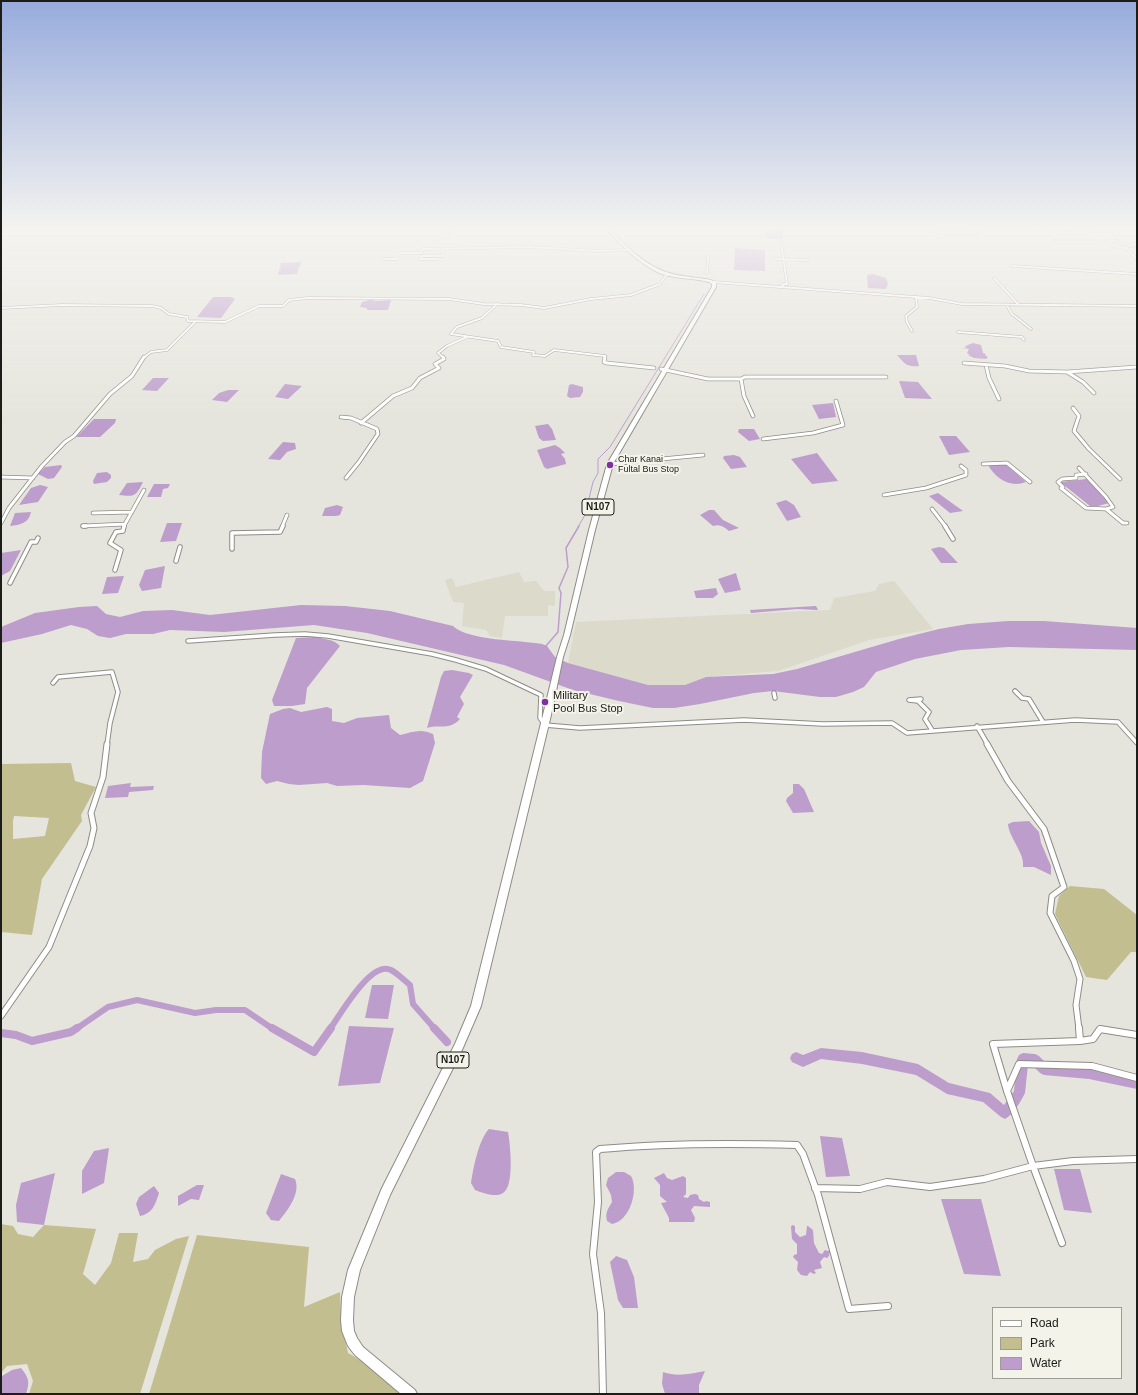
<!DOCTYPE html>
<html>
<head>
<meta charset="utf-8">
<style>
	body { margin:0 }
	#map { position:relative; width:1138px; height:1395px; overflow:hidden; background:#e6e5dd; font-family:Arial,sans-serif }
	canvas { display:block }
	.frame { position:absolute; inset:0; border:2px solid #1c1c19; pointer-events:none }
	.legend { position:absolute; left:992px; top:1307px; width:130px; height:72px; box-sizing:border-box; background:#f3f3ea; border:1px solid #9d9d96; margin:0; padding:5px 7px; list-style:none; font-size:12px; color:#1c1c19 }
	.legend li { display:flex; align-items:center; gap:8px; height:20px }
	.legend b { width:20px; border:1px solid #9d9d96 }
</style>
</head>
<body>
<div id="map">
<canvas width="1138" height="1395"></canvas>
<div class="frame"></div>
<ul class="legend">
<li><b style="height:5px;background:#fff"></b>Road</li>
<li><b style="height:11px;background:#c2be8f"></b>Park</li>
<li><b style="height:11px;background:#bd9dcb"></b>Water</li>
</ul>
</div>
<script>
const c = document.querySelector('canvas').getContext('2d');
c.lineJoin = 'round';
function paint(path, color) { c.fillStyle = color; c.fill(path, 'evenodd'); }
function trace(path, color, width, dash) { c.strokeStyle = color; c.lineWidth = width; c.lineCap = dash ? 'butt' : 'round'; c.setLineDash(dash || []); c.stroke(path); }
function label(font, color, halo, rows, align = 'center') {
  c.font = font + ' Arial,sans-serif'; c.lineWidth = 4; c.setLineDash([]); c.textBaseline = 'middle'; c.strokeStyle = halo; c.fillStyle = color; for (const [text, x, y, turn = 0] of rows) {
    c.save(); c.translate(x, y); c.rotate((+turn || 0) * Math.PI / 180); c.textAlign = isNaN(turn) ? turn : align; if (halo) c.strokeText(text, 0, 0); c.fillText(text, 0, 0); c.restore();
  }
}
paint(new Path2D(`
	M519 572 524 582 536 581 544 591H555V606L548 605V616H505L502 638 490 636 486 630 462 626 464 603 453 602 445 580 452 578 456 587Z
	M894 581 933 629 869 640 778 671 706 677 685 685H648L568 663 576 622 830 610 834 598 875 591 879 584Z`), '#dbdacb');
paint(new Path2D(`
	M71 763 75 781 96 787 81 815 82 821 42 879 32 935 1 932V764ZM14 816 49 818 45 836 13 839V821Z
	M1070 886 1104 889 1137 915V952H1131L1107 980 1086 977 1055 914 1059 896Z
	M1 1224 13 1226 18 1234 33 1237 44 1225 96 1229 83 1274 95 1285 111 1263 119 1233H138L133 1262 148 1259 155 1250 176 1239 189 1236 140 1394H29L33 1381 27 1364 7 1366 1 1373Z
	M197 1235 309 1247 304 1307 340 1292 341 1321 348 1353 395 1380 405 1394H149Z`), '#c2be8f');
paint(new Path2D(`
	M765 228 783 229V239L765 238Z
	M735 248 765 250V271L734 270Z
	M301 262 297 274 278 275 281 263Z
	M873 274 886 278 888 283 886 289 868 288 867 275Z
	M213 297H231L235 299 221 318 197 317Z
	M372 299 375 301 391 300 388 310H367V308L360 307 362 302Z
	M973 343 981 345 983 353 986 354 985 355 988 357 986 359 974 358 968 355H970L967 353 969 349 963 348 967 347 965 346Z
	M897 355H916L919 366C906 367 905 364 897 355Z
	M153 378H169L157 391 142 390Z
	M899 381 918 382 932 399 905 398Z
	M285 384 302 386 288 399 275 397Z
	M572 384 583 387V392L580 397 570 398 567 396 569 385Z
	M228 390H239L227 402 212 400 219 393Z
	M833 403 836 417 819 419 812 405Z
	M94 419H116L115 423 100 437H76Z
	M548 424 552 429 556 440 543 441 539 438 535 426Z
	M739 429H754L760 439 749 441 738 432Z
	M939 436H956L970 452 949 455Z
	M283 442 295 443 296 449 287 452 280 460 268 459Z
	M555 445 560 448 565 453 561 454 565 459 566 464 547 469 544 467 537 450Z
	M817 453 838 481 812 484 791 459Z
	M734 455 740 457 747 467 731 469 723 458 724 456Z
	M1005 464 1026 482C1010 488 996 479 988 465Z
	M61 465 62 467 54 478 48 479 38 474 45 467Z
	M107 472 111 475V478L107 482 94 484 93 481 97 473Z
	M1087 479 1109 503 1098 506H1090L1060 482Z
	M143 482C136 496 135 497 119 495L127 483Z
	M154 484H170L168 488 163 489 161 497H147Z
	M40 485 48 487 38 502 19 505 31 488Z
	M938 493 963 511 950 513 929 496Z
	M786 500 794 505 801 517 787 521 776 503Z
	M337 505 343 507 340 515 336 516H322L325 508Z
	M709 510H714L723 520 739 528 729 531C723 526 720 524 713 526L700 515Z
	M31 512C29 523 20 525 10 526L15 513Z
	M167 523H182L176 541 160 542Z
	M939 547 944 548 958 563H941L931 549Z
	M21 550 10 571 1 576V553Z
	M165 566 161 588 142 591 139 585 145 570Z
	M736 573 741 590 725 593 718 579Z
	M124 576 118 593 102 594 107 577Z
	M716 588 718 594 713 598H696L694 591Z
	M301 605 345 606 390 611 453 626C469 641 520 640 542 644L547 646 555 657 568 663 648 685H685L706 677 773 674 797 669 899 639 939 629 968 624 1008 621H1044L1137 628V650L1009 647 961 650 915 659 876 672 864 687 853 692 836 697H820L773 691 754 693 700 704 674 708H653L619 701 573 690 504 665 367 633 314 625 224 632 170 630 153 634H126L110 638 98 636 87 629 71 625 42 634 1 643V627L35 613 79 607 97 606 106 614 120 617 143 611 172 610 210 615Z
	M816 606 818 610 797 609 751 613 750 610Z
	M315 637C323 639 334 639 340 646L307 688 305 704 292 706H274L272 700 296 638Z
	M452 670 469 673 473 675 460 697 464 704 457 717 460 719C449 731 438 724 427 728L441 677 444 671Z
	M327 707 332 709V721L344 723 357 718 389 715 391 728 400 735C412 732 421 728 433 734L435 743 423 781 410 788 363 785 337 786 327 783 299 785 289 784 277 781 266 784 261 778 262 752 270 714 283 709 290 708 301 712Z
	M131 783 130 787 154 786 153 790 129 792 128 797 105 798 108 786Z
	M793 784H799L804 789 814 812 793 813 786 801 787 798 793 793Z
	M1029 821 1039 832 1041 843 1051 866V875L1034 867H1023C1025 853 1009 838 1008 824L1013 822Z
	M372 985H394L388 1019 365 1018Z
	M349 1026 394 1028 380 1083 338 1086Z
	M489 1129 508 1132C510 1143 515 1186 503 1193 495 1198 483 1193 475 1190L471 1183C473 1168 479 1139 489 1129Z
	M820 1136 842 1138 850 1176 826 1177Z
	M109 1148 104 1183 82 1194V1171L94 1151Z
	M1054 1169H1080L1092 1213 1064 1210Z
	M616 1172H624L631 1176C639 1190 630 1221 612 1224L607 1221C605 1212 608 1209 612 1202L611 1195 606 1185 608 1178Z
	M55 1173 44 1225 17 1222 16 1205 21 1183Z
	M664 1173 667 1178 672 1180 683 1176 686 1178V1194L683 1197 688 1198 690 1195 695 1194 698 1195 699 1199 704 1202 706 1201 710 1202V1207L694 1206 691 1210 695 1218 694 1222H669V1218L661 1203 667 1202 660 1196V1185L654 1178Z
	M281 1174 295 1179C301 1193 288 1210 279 1221L271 1220 266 1213Z
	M197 1185H204L199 1200 191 1199 178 1206V1196Z
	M154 1186 159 1193C155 1205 153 1213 140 1216L136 1204 139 1197Z
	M941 1199H981L1001 1276 964 1274Z
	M792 1225 795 1226V1232L800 1237 806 1235 807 1226H808L813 1230 814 1243 819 1253 822 1254 825 1250 828 1251 830 1250 829 1256 827 1258 824 1257 820 1262 822 1268 814 1270 816 1273 814 1274 810 1272 807 1276 801 1275 797 1270 798 1262 793 1257 794 1255 797 1254V1244L792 1239 791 1227Z
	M616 1256 627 1260 634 1277 638 1308H623L618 1300 610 1262Z
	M21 1368C29 1378 30 1382 26 1394H1L2 1376 12 1370Z
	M705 1371 699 1385V1394H665L662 1384 663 1372C677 1377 690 1374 705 1371Z`), '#bd9dcb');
trace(new Path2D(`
	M1074 227 1079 231
	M1087 232 1112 233 1123 246 1137 248
	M1053 240H1099
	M1103 240 1117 239
	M578 527 585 515 593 482 598 473V459L610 447 704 294`), '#bd9dcb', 1);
trace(new Path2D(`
	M545 647 558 632 561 593 559 588 568 567 566 548 579 526`), '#bd9dcb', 1.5);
trace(new Path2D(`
	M76 1029 108 1007 137 1000 195 1013 216 1010H245L273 1029
	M330 1029C340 1015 371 960 391 970 397 973 404 980 410 985L413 1004 435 1029`), '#bd9dcb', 6);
trace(new Path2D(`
	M272 1028 314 1052 331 1028
	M434 1028 447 1042
	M1 1033 16 1035 32 1041 71 1032 77 1028`), '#bd9dcb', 8);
paint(new Path2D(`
	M821 1048 862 1052 918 1064 949 1083 990 1093 1004 1105 1014 1091 1017 1059 1019 1055 1023 1053 1035 1054 1039 1056 1047 1064 1089 1067 1137 1077V1089L1089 1079 1044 1075 1040 1073 1032 1065H1028L1025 1093C1021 1101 1013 1115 1005 1119L1001 1117 983 1102 947 1094 916 1075 862 1064 821 1059 803 1067 792 1062 790 1058 792 1054 796 1052 803 1055Z`), '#bd9dcb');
const minorFar4 = new Path2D(`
	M449 233 450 227
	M935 237 940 236 939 233H979L976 229 1072 230 1087 233 1109 244 1127 249 1137 259
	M781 242 787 284H784L781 287
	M1123 248 1137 243
	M385 259H397L399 253H421L423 249 529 247 598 251 630 250
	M438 259H420L421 256H443L444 249
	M776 259 807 260
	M1012 266 1137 274
	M707 273 708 256
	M994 278 1018 304
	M713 282 929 298 962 304 1137 306
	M497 304 482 318 457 327 451 334 498 341 501 347 534 352 533 355 545 356 554 350 605 356V358
	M1006 304 1012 314 1031 329
	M1 308 62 305 152 306 161 308 169 314 187 317 188 321 225 322 259 306H283L289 300 308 298 449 299 484 304 521 305 544 308 591 299 631 295 660 284 667 274
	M912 331 907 322 906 316 917 307 916 297
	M958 332 1022 337 1024 340
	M143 358 151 352 167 350 195 322
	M444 358 438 353 447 346 467 337`);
const minorFar3 = new Path2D(`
	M605 357 604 362 607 363 654 368
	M964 363 1005 366 1029 371 1067 372 1137 367
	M986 365 989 378 999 399
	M661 369 708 379H741L744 396 753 416
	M1067 372 1083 382 1094 393
	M741 379 745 377H886
	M1073 408 1079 416 1074 431 1089 449 1120 479
	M341 417 351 418 377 429 378 434 359 462 346 478
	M361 423 393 396 412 388 420 378 439 368 435 364 444 359 443 357
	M763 439 813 433 843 425 836 401
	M610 464 703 455
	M983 464 1007 463 1030 482
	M1079 468 1106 497 1113 507 1106 509 1123 523H1127
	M1086 474 1076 475V478L1062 479 1058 482 1063 487 1061 488 1086 508 1106 509
	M1 477 33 478
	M884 495 926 488 966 475V470L961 466
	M932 509 946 527
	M93 513 132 512
	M1 523 9 508 42 466 65 442 74 436 110 394 132 376 144 357
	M125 524 144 490
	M83 526 125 524 124 527
	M282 527 287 515`);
const minorFar2 = new Path2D(`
	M83 526H86
	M945 526 953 539
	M232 549V533L280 532 283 526
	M176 561 180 547
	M115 570 121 550 110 543 116 532 123 531 124 526
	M10 583 31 542H36L38 538
	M188 641 275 635 305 634 328 636 432 654 456 660 486 669 541 695 540 718 545 725 580 728 744 720 823 724 892 723 907 733 1075 720 1118 722 1137 743
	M53 683 58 677 112 672 118 692 110 723 107 745
	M1015 691 1022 698 1029 699 1043 722
	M774 693 775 698
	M921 699 918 701 909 700Z
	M918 701 929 712 925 719 932 730
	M977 726 988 745`);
const minorFar1 = new Path2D(`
	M987 744 1008 781 1044 829 1064 887 1052 896 1050 913 1074 961 1080 979 1076 1005 1079 1029
	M1 1016 49 947 90 846 94 828 91 813 103 777 107 744`);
const minor = new Path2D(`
	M1080 1041 1093 1039 1100 1029 1137 1035
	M1007 1091 1019 1064 1092 1066 1137 1078
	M815 1188 860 1189 887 1182 930 1187 984 1179 1033 1166 1007 1091 993 1044 1080 1041 1079 1028
	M1062 1243 1033 1166 1073 1161 1137 1159
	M603 1394 601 1313 593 1254 598 1202 596 1152 600 1149C666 1143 731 1143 797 1145L803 1154 818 1195 849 1309 888 1306`);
const trunk = new Path2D(`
	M604 227H607C623 243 644 265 666 272 680 277 696 277 711 280L716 283V287L613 464 595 530 570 635 563 657 551 715 481 1006 462 1050 390 1195 360 1270 354 1297 353 1320 354 1331 357 1338 363 1347 415 1390 417 1394H401L355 1355 348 1346 342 1331 341 1320 342 1297 348 1270 382 1188 455 1044 471 1006 543 715 557 657 564 635 589 530 607 464 712 287V284L709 282C694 278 677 279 662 274 641 266 619 243 604 227Z`);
trace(minorFar4, '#8d8c85', 3);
trace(minorFar3, '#8d8c85', 4.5);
trace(minorFar2, '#8d8c85', 5.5);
trace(minorFar1, '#8d8c85', 7);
trace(minor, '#8d8c85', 8);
trace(trunk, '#8d8c85', 2);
trace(minorFar4, '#fff', 2);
trace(minorFar3, '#fff', 3);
trace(minorFar2, '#fff', 3.5);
trace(minorFar1, '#fff', 5);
trace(minor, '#fff', 6);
paint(trunk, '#fff');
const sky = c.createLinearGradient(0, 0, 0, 423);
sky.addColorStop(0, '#97abdc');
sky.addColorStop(0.54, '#f4f3f0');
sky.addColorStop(1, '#f4f3f000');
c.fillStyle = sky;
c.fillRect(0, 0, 1138, 423);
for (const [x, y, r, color] of [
	[610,465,4,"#812e9e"],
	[545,702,4,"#812e9e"]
]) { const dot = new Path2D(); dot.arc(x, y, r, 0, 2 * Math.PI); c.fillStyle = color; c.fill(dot); trace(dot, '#f3f3ea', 1.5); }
label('9px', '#1c1c19', '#f3f3ea', [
	["Char Kanai",618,460],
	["Fultal Bus Stop",618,470]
], 'left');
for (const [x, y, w] of [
	[598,507,32],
	[453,1060,32]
]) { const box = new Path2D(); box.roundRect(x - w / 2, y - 8, w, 16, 3); c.fillStyle = '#f3f3ea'; c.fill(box); trace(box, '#1c1c19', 1); }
label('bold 10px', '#1c1c19', null, [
	["N107",598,507],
	["N107",453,1060]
]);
label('11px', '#1c1c19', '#f3f3ea', [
	["Military",553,696],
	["Pool Bus Stop",553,709]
], 'left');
</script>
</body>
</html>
